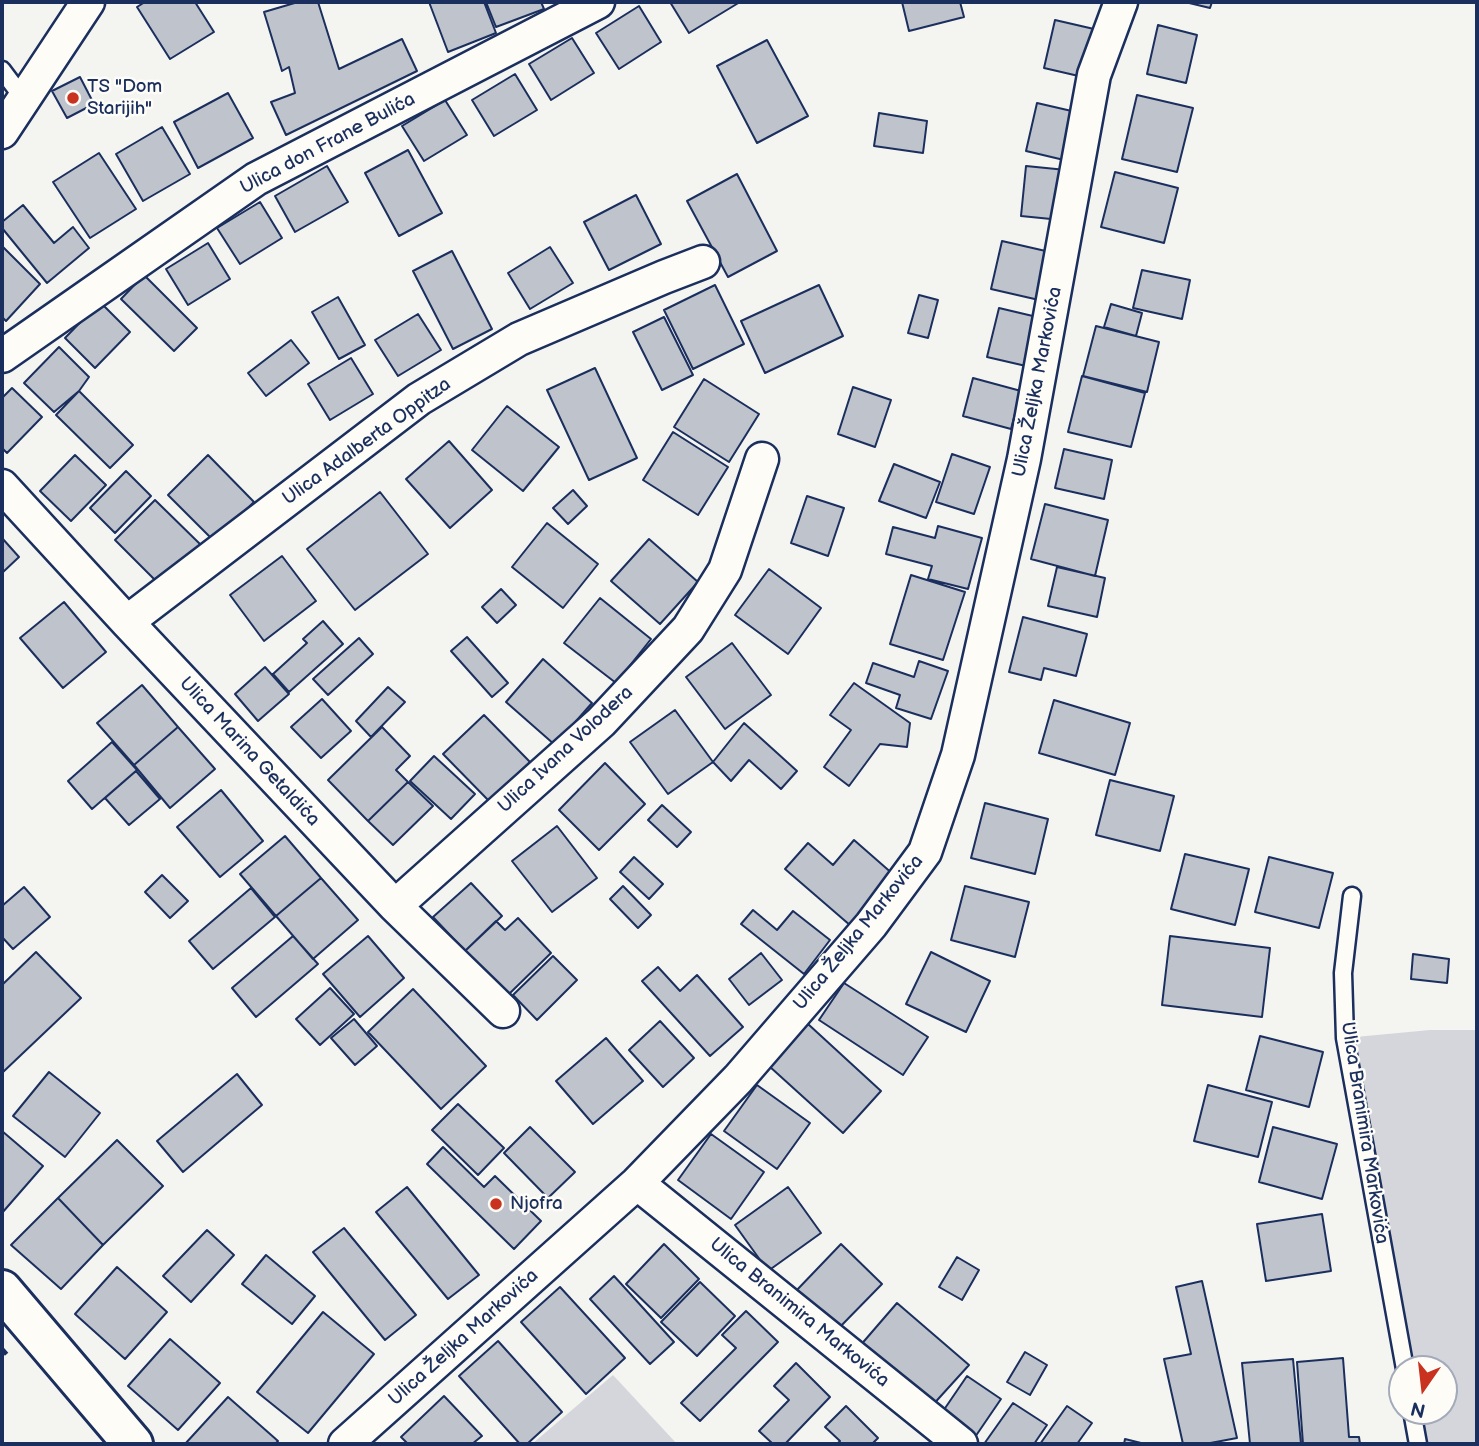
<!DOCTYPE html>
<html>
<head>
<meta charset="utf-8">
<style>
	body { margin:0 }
	#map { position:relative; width:1479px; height:1446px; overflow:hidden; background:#f4f4f1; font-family:"Balsamiq Sans",sans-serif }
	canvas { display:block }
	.frame { position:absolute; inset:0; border:4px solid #1b2f5e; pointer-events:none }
	.north { position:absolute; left:1388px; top:1355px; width:70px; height:70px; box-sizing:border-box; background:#fdfcf7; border:2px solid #a3aaba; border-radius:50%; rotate:194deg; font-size:19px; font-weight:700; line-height:28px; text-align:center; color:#1b2f5e }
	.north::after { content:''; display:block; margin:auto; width:24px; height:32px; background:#c8321e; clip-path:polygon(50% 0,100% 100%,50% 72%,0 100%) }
</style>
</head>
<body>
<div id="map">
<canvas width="1479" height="1446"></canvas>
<div class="frame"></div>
<div class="north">N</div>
</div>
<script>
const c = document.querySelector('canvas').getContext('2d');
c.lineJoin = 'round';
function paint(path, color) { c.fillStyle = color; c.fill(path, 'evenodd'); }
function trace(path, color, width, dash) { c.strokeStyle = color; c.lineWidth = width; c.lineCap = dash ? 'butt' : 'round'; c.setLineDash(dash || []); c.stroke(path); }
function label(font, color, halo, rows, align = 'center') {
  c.font = font + ' "Balsamiq Sans",sans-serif'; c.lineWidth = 5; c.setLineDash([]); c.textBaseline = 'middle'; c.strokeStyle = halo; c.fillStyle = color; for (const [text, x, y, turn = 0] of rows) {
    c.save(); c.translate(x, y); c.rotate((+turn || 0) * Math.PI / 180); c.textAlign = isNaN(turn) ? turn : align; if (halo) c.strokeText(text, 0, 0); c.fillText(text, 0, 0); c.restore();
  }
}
paint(new Path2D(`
	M1430 1030H1477V1444H1416L1410 1411H1444V1369H1403L1345 1038Z
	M613 1375 677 1444H532Z`), '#d4d6db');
const building = new Path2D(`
	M145 2H195L214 32 170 59 137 7Z
	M298 2H318L339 69 402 39 417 71 286 135 271 102 295 93 289 67 282 71 264 12Z
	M429 2H484L496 33 448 52Z
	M486 2H541L544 9 496 27Z
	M670 2H740L689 33Z
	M902 2H960L964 17 909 31Z
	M1185 2H1212L1210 8Z
	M639 6 661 42 619 69 596 33Z
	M1055 20 1094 29 1083 77 1044 68Z
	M1158 25 1197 35 1186 83 1147 74Z
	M572 38 594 73 551 100 529 64Z
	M767 40 808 116 757 143 717 66Z
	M515 74 537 110 494 136 472 100Z
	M80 77 94 104 67 118 52 91Z
	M228 93 253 138 198 168 174 122Z
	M1137 95 1193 108 1177 172 1122 159Z
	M445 100 467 135 424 161 402 126Z
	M1037 103 1076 112 1064 160 1026 151Z
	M879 113 927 121 923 153 874 146Z
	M162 127 190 174 143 201 116 154Z
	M408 150 442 213 399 236 365 173Z
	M99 153 136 209 90 238 53 182Z
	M327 166 348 202 295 232 275 196Z
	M1026 166 1066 170 1061 220 1021 216Z
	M1115 172 1178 188 1164 243 1101 227Z
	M737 174 777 251 728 277 687 201Z
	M636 195 661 244 609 270 584 222Z
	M260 202 282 238 240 264 217 228Z
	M23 205 54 243 73 227 89 248 47 283 2 228V222Z
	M1002 241 1050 252 1039 300 991 289Z
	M208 243 230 279 188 305 166 269Z
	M2 246 40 284 6 321 2 317Z
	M550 247 573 283 530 309 508 273Z
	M452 251 492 329 453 349 413 271Z
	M1142 270 1190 280 1182 319 1133 308Z
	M144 275 197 328 174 351 121 299Z
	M715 285 744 344 693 369 664 310Z
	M819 285 843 336 765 373 741 321Z
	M919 295 938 300 928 338 908 333Z
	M338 297 365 345 339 359 312 312Z
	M100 302 130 332 95 368 65 338Z
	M1111 304 1142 313 1136 336 1104 327Z
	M999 308 1037 317 1026 366 987 357Z
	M418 314 441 350 398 376 375 340Z
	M664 317 693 375 662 390 633 332Z
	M1096 326 1159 342 1147 392 1083 376Z
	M291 340 309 363 266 396 248 373Z
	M59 347 89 377 79 391 54 412 24 383Z
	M351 358 373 394 330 420 308 384Z
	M595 368 637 458 589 480 547 390Z
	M1082 376 1145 393 1131 447 1068 432Z
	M973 378 1021 391 1011 429 963 416Z
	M704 379 759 414 729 462 674 427Z
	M853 387 891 400 875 447 838 434Z
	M12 388 42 417 7 453 2 448V398Z
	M79 391 133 445 110 468 56 415Z
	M507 406 559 447 523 491 472 450Z
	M673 432 728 467 698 515 643 480Z
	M449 441 492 490 450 528 406 479Z
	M1064 449 1112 460 1104 499 1055 488Z
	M952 454 990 467 974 514 936 502Z
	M75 455 106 485 71 521 40 491Z
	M208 455 254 502 214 541 168 495Z
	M894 464 940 482 926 518 879 501Z
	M126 471 151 496 115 533 90 508Z
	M573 490 587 506 568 524 553 508Z
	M380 492 428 554 355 610 307 549Z
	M807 496 844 508 828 556 791 543Z
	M155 500 202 546 161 586 115 540Z
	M1045 504 1108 520 1095 576 1031 559Z
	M547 523 598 564 563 608 512 567Z
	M938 526 982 538 968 589 928 579 932 566 886 554 893 527 935 538Z
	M2 538 19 557 2 573Z
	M649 539 698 582 660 624 611 581Z
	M282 556 316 601 264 641 230 595Z
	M1057 567 1105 578 1097 617 1048 606Z
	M769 569 821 608 788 654 735 615Z
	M911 575 965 592 943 660 890 644Z
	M501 589 516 605 497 623 482 607Z
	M600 598 651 639 616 683 564 643Z
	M64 602 106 652 63 688 20 638Z
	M1023 617 1087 634 1076 676 1044 668 1041 680 1009 672Z
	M323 621 343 644 289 692 273 674 307 643 303 639Z
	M467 637 508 683 492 697 451 651Z
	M359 638 373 654 328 695 313 679Z
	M732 643 771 695 725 729 686 677Z
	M543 659 592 703 555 745 506 702Z
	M919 661 948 671 931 719 896 708 900 695 866 683 873 663 914 677Z
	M265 667 289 694 258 721 235 694Z
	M854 683 910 723 907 747 880 744 849 786 824 767 851 730 830 715Z
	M142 685 178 727 134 765 97 723Z
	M388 687 405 702 371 737 356 721Z
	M322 699 351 731 321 758 291 727Z
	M1054 700 1130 723 1115 775 1039 753Z
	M675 710 713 762 668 794 630 742Z
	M484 715 530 762 489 801 443 754Z
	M744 723 797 771 781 789 749 760 731 781 713 762Z
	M178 727 215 769 170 808 134 765Z
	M382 727 410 756 396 770 408 782 368 821 328 780Z
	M112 742 137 770 92 809 68 781Z
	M434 756 475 794 451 819 410 781Z
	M605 763 645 804 599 850 559 810Z
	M136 771 160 799 129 825 105 798Z
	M1110 780 1174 796 1160 851 1096 835Z
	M408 782 433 806 393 845 368 821Z
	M221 790 263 841 220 877 177 827Z
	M985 803 1048 819 1035 874 971 858Z
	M662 805 691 832 677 847 648 820Z
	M557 826 597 878 552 912 512 861Z
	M285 836 321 878 276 916 240 874Z
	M854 840 894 875 851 926 785 869 808 843 833 865Z
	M1185 854 1249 869 1235 925 1171 909Z
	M634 857 663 884 649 899 620 872Z
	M1269 857 1333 873 1319 928 1255 912Z
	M162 875 188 901 170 918 145 892Z
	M321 878 358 920 313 959 276 916Z
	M471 883 502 916 465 951 433 917Z
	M623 886 651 915 638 928 610 899Z
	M965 886 1029 902 1015 957 951 940Z
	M24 887 50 917 13 949 2 937V906Z
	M251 888 275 917 213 969 189 941Z
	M753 910 777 930 793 911 830 940 804 974 741 924Z
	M518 918 551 953 508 995 465 951 496 921 505 930Z
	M293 936 318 964 256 1017 232 988Z
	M368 936 404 978 360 1017 323 974Z
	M1170 936 1270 948 1262 1017 1162 1005Z
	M36 952 81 998 2 1073V985Z
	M931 952 990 981 966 1032 906 1004Z
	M761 953 782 980 749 1005 729 979Z
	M1413 954 1449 959 1447 983 1411 979Z
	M553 956 577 980 537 1020 513 995Z
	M658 967 680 991 697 975 743 1027 710 1056 642 981Z
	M844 983 928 1037 903 1075 819 1020Z
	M330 988 354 1014 320 1045 296 1019Z
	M413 989 486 1066 441 1109 368 1032Z
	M354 1019 377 1046 355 1065 331 1038Z
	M660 1021 694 1058 663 1087 629 1050Z
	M808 1024 881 1091 843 1133 769 1066Z
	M1260 1036 1323 1052 1309 1107 1246 1090Z
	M606 1038 643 1081 593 1124 556 1081Z
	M49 1072 100 1113 65 1157 13 1116Z
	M237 1074 262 1105 183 1172 157 1141Z
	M757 1085 810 1123 777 1169 724 1131Z
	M1208 1085 1272 1102 1258 1157 1194 1141Z
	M458 1104 504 1148 478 1175 432 1130Z
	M530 1127 575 1172 548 1198 504 1153Z
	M1273 1127 1337 1144 1322 1199 1259 1182Z
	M2 1131 43 1166 2 1213Z
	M711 1134 764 1172 731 1219 678 1180Z
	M117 1140 163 1186 103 1245 58 1198Z
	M443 1147 484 1187 495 1176 541 1221 514 1249 427 1164Z
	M407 1187 479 1275 448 1299 376 1212Z
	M788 1187 821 1233 768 1271 735 1225Z
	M58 1198 103 1245 61 1289 11 1245Z
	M1322 1214 1331 1271 1266 1281 1257 1224Z
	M344 1228 416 1315 385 1340 313 1252Z
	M207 1230 234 1255 191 1302 163 1276Z
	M664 1244 699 1279 661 1318 626 1284Z
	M841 1244 882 1284 836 1331 795 1292Z
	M266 1255 315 1296 292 1324 242 1284Z
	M957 1257 979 1270 962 1300 939 1287Z
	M117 1267 167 1312 125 1359 75 1314Z
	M614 1276 674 1342 650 1364 590 1299Z
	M1202 1281 1237 1438 1205 1444H1183L1164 1359 1191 1354 1176 1287Z
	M700 1282 735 1316 697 1356 661 1322Z
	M560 1287 625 1358 586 1394 521 1322Z
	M897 1303 969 1365 930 1408 859 1347Z
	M746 1311 778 1342 700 1421 681 1403 736 1348 722 1335Z
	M323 1312 374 1354 308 1433 257 1392Z
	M170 1339 220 1383 178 1430 128 1386Z
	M498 1341 562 1412 527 1444H520L459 1376Z
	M1025 1352 1047 1365 1030 1395 1007 1382Z
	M1343 1358 1349 1437H1359L1360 1444H1303L1297 1362Z
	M1293 1359 1301 1444H1250L1242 1363Z
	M796 1363 830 1397 785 1444H773L759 1431 789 1400 774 1386Z
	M967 1376 1001 1399 973 1440 939 1417Z
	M444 1396 482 1436 472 1444H408L401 1437Z
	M228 1397 278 1441 275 1444H185Z
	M1013 1403 1047 1425 1034 1444H984Z
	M846 1406 878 1438 872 1444H837L840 1441 825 1427Z
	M1067 1406 1092 1423 1077 1444H1040Z
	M1125 1439 1145 1444H1124Z`);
paint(building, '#bfc3cc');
trace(building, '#1b2f5e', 2);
const lane = new Path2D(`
	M2 70 23 98
	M1352 896 1343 973 1345 1038 1405 1369
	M1412 1411 1418 1444`);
const street = new Path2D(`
	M2 132 88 2
	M2 356 256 179 598 2
	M2 486 127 622 395 906 503 1011
	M127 622 419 399 519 339 664 277 703 262
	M395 906 601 722 688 629 725 570 762 459
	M637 1183 961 1444
	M345 1444 637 1183 738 1079 871 925 925 852 958 755 1024 459 1094 75 1121 2`);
const primary = new Path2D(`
	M2 1290 133 1444`);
trace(lane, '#1b2f5e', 21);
trace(street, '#1b2f5e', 37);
trace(primary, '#1b2f5e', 44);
trace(new Path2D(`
	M2 1349 9 1357`), '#1b2f5e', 4.5, [7, 5]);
trace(lane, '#fdfcf7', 16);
trace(street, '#fdfcf7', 32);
trace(primary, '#fdfcf7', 38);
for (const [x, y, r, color] of [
	[73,98,7,"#c8321e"],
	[496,1204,7,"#c8321e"]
]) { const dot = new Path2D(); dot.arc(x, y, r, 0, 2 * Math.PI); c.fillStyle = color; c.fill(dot); trace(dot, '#fdfcf7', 2.5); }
label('19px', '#1b2f5e', '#fdfcf7', [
	["TS \"Dom",87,87],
	["Starijih\"",87,109],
	["Njofra",510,1204]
], 'left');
label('19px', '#1b2f5e', '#fdfcf7', [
	["Ulica don Frane Bulića",328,144,-28],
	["Ulica Željka Markovića",1038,382,-79],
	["Ulica Adalberta Oppitza",367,442,-36],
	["Ulica Ivana Volodera",566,750,-43],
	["Ulica Marina Getaldića",249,752,47],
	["Ulica Željka Markovića",859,933,-51],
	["Ulica Branimira Markovića",1364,1133,81],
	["Ulica Branimira Markovića",799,1313,39],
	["Ulica Željka Markovića",464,1338,-42]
]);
</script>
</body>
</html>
